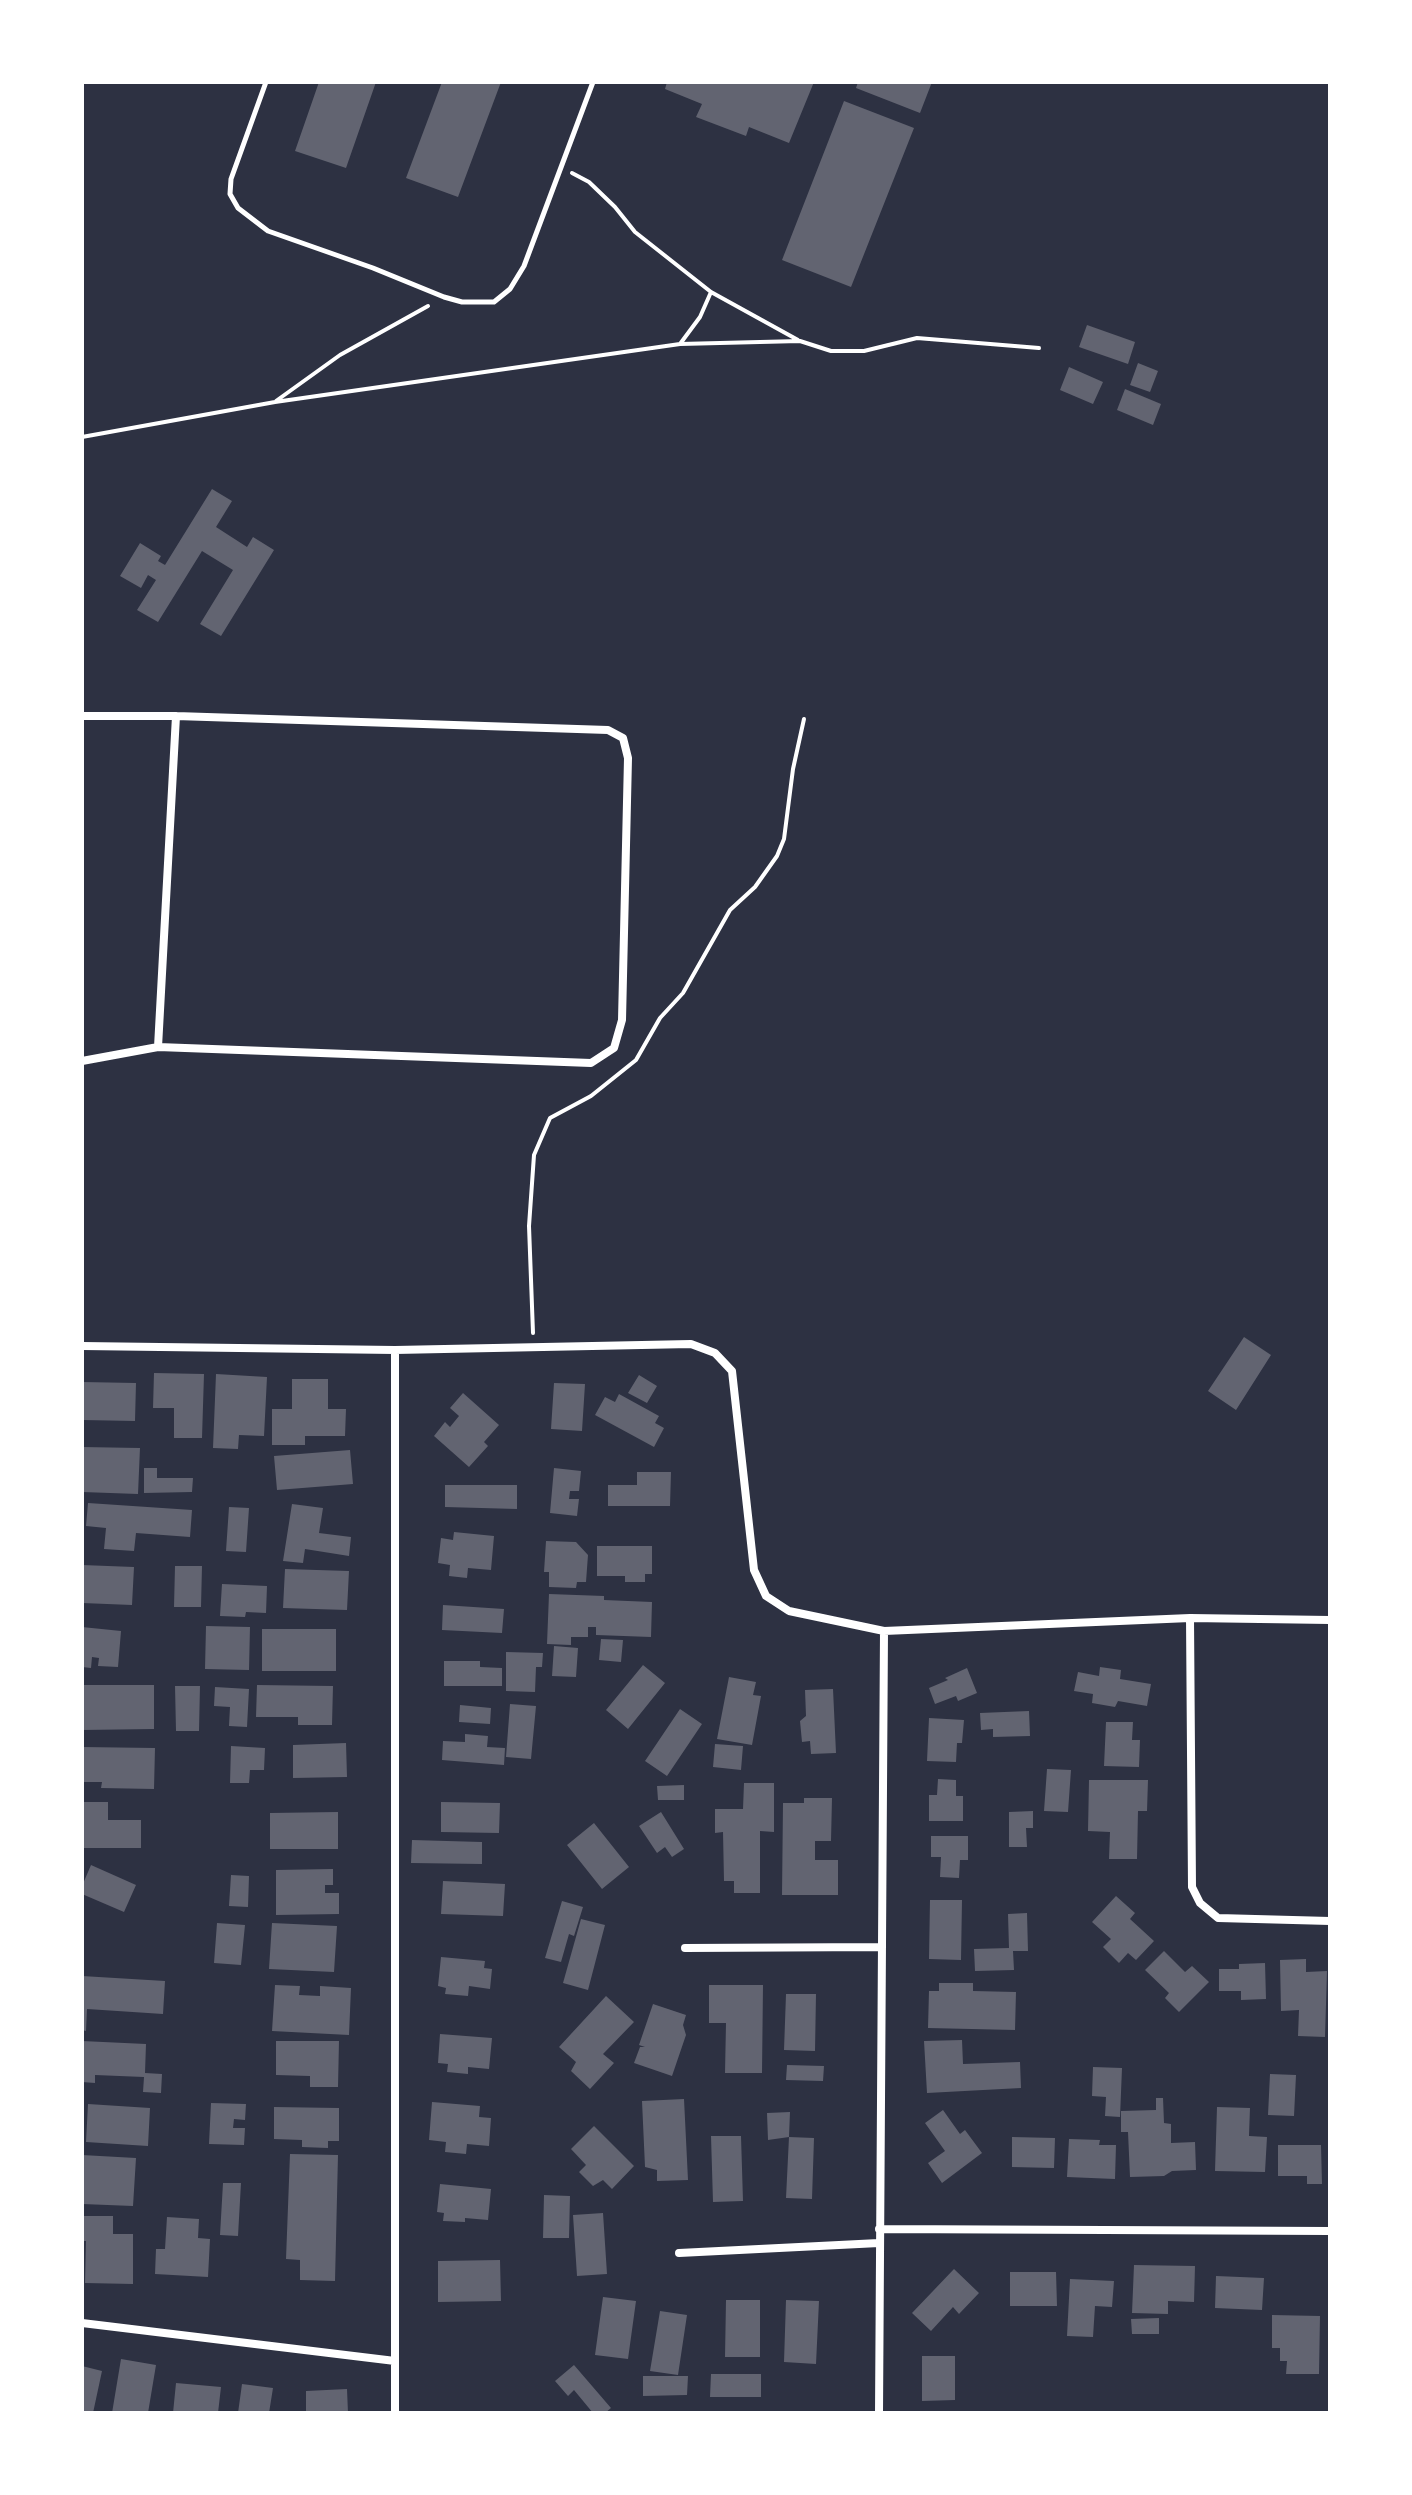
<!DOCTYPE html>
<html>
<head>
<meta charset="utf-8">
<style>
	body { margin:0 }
	#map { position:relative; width:1412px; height:2495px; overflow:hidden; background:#2d3142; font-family:Lato,sans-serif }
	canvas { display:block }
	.frame { position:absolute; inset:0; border:84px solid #fff; pointer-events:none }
</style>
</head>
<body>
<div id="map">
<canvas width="1412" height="2495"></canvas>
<div class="frame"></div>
</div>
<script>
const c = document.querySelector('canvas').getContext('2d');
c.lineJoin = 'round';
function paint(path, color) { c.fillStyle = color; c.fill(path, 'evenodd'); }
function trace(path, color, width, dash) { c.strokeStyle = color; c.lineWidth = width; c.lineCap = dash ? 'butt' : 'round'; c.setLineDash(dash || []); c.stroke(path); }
paint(new Path2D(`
	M319 82H376L346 168 295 151Z
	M442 82H501L458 197 406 178Z
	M667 82H814L789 143 749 127 746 136 696 117 702 104 665 89Z
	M858 82H932L920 113 856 88Z
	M844 101 914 128 851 287 782 260Z
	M1087 325 1135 342 1128 364 1079 347Z
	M1138 363 1158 371 1150 392 1130 385Z
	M1069 367 1103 382 1093 404 1060 390Z
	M1125 389 1161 404 1153 425 1117 410Z
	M212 489 232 501 216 527 247 547 253 537 274 550 221 636 200 624 233 570 202 551 158 622 137 610 156 580 148 575 141 588 120 576 140 543 161 556 158 561 165 565Z
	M1244 1337 1271 1355 1236 1410 1208 1391Z
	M154 1373 204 1374 202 1438H174V1408H153Z
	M216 1374 267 1377 264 1436 239 1435 238 1449 213 1448Z
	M639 1375 657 1386 647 1403 628 1393Z
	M292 1379H328V1409H346L345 1436H305V1445H272V1409H292Z
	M82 1382 136 1383 135 1421 82 1420Z
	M554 1383 585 1384 582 1431 551 1429Z
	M463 1393 499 1425 484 1442 488 1446 469 1467 434 1436 445 1422 450 1427 459 1416 450 1408Z
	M619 1394 659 1416 655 1423 664 1428 654 1447 595 1415 605 1397 615 1402Z
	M82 1447 140 1448 138 1494 82 1492Z
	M350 1450 353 1484 277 1490 274 1456Z
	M144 1468H157V1478H193L192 1492 144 1493Z
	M554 1468 581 1471 579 1491H570L569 1499H579L577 1516 550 1513Z
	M637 1472H671L670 1506H608V1485H637Z
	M445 1485H517V1509L445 1507Z
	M88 1503 192 1510 190 1537 136 1533 134 1551 104 1549 106 1528 86 1526Z
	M292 1504 323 1508 319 1533 351 1537 349 1556 305 1549 303 1563 283 1561Z
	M229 1507 249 1508 246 1552 226 1551Z
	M454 1532 494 1536 491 1570 468 1568 467 1578 449 1576 450 1565 438 1563 441 1538 453 1540Z
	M546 1541 576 1542 588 1555 586 1582H577L576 1588 549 1587V1572H544Z
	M597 1546H652V1574H645V1582H625V1576H597Z
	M82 1565 134 1567 132 1605 82 1603Z
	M175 1566H202L201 1607H174Z
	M285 1569 349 1571 347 1610 283 1608Z
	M222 1584 267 1586 266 1613 246 1612 245 1617 220 1616Z
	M549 1594 604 1596V1600L652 1602 651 1637 596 1635V1627H588V1637H571V1645L547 1644Z
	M443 1605 504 1609 502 1633 442 1630Z
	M206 1626 250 1627 249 1670 205 1669Z
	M82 1627 121 1631 118 1667 98 1666 99 1658 92 1657 91 1668 82 1667Z
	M262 1629H336V1671H262Z
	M601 1639 623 1640 621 1662 599 1660Z
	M554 1646 578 1648 576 1677 552 1676Z
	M506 1652 543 1653 542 1667H536L535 1692 506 1691Z
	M444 1661H480V1667L502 1668V1686H444Z
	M643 1665 665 1683 628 1729 606 1710Z
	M1100 1667 1121 1670 1120 1679 1151 1684 1147 1706 1118 1701 1115 1707 1092 1703 1093 1694 1074 1691 1078 1672 1099 1676Z
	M967 1668 977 1693 958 1701 956 1696 935 1704 929 1688 948 1680 945 1678Z
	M729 1677 756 1682 753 1695 761 1696 752 1745 717 1739Z
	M82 1685H154V1729L82 1730Z
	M257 1685 333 1686 332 1725H298V1717H256Z
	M175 1686H200L199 1731H176Z
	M215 1687 249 1689 247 1727 229 1726 230 1707 214 1706Z
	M833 1689 836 1753 811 1754 810 1741 802 1742 800 1721 806 1716 805 1690Z
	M510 1704 536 1706 531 1759 506 1757Z
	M460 1705 491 1708 490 1724 459 1722Z
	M680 1709 702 1724 667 1776 645 1761Z
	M1029 1711 1030 1736 993 1737V1729L981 1730 980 1713Z
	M929 1718 964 1720 962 1743H957L956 1762 927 1761Z
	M1106 1722H1133L1132 1740H1140L1139 1767 1104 1766Z
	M465 1734 488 1736 487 1747 505 1748 504 1765 442 1760 443 1741 465 1742Z
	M346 1743 347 1777 293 1778V1745Z
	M715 1744 743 1746 741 1770 713 1767Z
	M231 1746 265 1748 264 1770H250L249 1783H230Z
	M82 1747 155 1748 154 1789 101 1788 102 1782H82Z
	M1047 1769 1071 1770 1068 1812 1044 1811Z
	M938 1779 956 1780V1796H963V1821H929V1795H937Z
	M1089 1780H1148L1147 1811H1138L1137 1859H1109L1110 1832 1088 1831Z
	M744 1783H774V1832L760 1831V1893H734V1881H724L723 1832 715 1833V1809H743Z
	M684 1785V1800H658L657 1786Z
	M804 1798H832L831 1841H815V1860H838V1895H782L783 1803H804Z
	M82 1802H108V1820H141V1848H82Z
	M441 1802 500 1803 499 1833 441 1832Z
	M1033 1811V1828H1026L1027 1847H1009V1812Z
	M338 1812V1849H270V1813Z
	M661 1812 684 1849 672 1857 665 1847 657 1853 639 1826Z
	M594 1823 629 1867 602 1889 567 1845Z
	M931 1836H968V1860H960L959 1878 940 1877 941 1857H931Z
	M412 1840 482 1842V1864L411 1863Z
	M91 1865 136 1885 124 1912 82 1894V1886Z
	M333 1869V1885H325V1893H339V1914L276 1915V1870Z
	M231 1875 249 1876 248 1907 229 1906Z
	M443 1881 505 1884 503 1916 441 1914Z
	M1116 1896 1135 1913 1130 1919 1154 1941 1136 1960 1128 1953 1119 1963 1103 1947 1111 1939 1092 1922Z
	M930 1900H962L961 1960 929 1959Z
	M562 1901 583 1907 574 1936 569 1934 561 1962 545 1958Z
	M1027 1913 1028 1951H1013L1014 1970 975 1971 974 1949 1009 1948 1008 1914Z
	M581 1919 605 1925 588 1990 563 1983Z
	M217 1923 245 1925 241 1965 214 1963Z
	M272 1923 337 1926 334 1972 269 1969Z
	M1164 1951 1185 1972 1192 1966 1209 1982 1179 2012 1165 1998 1169 1993 1145 1970Z
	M441 1957 485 1961 484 1968 492 1969 490 1989 469 1986 468 1996 445 1994 446 1988 438 1986Z
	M1306 1959V1972L1327 1971 1325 2037 1298 2036 1299 2010 1281 2011 1280 1960Z
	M1265 1963 1266 1999 1241 2000V1991H1219V1969H1239V1964Z
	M82 1976 165 1981 163 2014 87 2009 86 2031 82 2030Z
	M939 1983H973V1991L1016 1992 1015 2030 928 2028 929 1991H939Z
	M275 1985 300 1986 299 1995 320 1996V1986L351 1988 349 2035 272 2031Z
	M709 1985H763L762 2073H725L726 2023H709Z
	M786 1994H816L815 2051 784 2050Z
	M606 1996 634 2022 603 2054 614 2063 590 2089 571 2071 576 2062 559 2047Z
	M653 2004 686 2015 683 2025 686 2035 672 2076 634 2063 640 2047H645L639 2045Z
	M440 2034 492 2038 489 2069 468 2067V2074L447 2072 448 2064 438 2063Z
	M962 2040 963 2064 1020 2062 1021 2088 927 2093 924 2041Z
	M82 2041 146 2044 145 2073 162 2074 161 2093 143 2092 144 2077 95 2075V2083L82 2082Z
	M276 2041H339L338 2087H310V2076L276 2075Z
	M787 2065 824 2066 823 2081 786 2080Z
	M1093 2067 1122 2068 1120 2117 1105 2116 1106 2097 1092 2096Z
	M1270 2074 1296 2075 1294 2116 1268 2115Z
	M1156 2098H1163L1164 2123 1171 2124V2143L1195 2142 1196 2170 1172 2171 1164 2176 1130 2177 1128 2132H1121V2111L1156 2110Z
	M684 2099 688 2180 657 2181V2170L645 2167 642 2101Z
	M432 2102 480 2106 479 2117 491 2118 489 2146 467 2144 466 2154 445 2152 446 2142 429 2140Z
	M211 2103 246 2104 245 2120 234 2119 233 2128H245L244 2145 209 2144Z
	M88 2104 150 2108 148 2146 86 2142Z
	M274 2107 339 2108V2141H328V2148L302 2147V2140L274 2139Z
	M1217 2107 1250 2108 1249 2136 1267 2137 1265 2172 1215 2171Z
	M943 2110 960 2134 965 2130 982 2153 942 2183 928 2163 945 2151 925 2123Z
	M790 2112 789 2137 814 2138 812 2199 786 2198 789 2137 768 2140 767 2113Z
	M594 2126 634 2166 612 2189 603 2180 593 2186 579 2172 586 2165 571 2149Z
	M711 2136H741L743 2201 713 2202Z
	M1012 2137 1055 2138 1054 2168 1012 2167Z
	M1069 2139 1100 2140 1099 2145H1116L1115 2179 1067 2177Z
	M1278 2145H1321L1322 2184H1307V2176H1278Z
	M290 2154 338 2155 335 2281 300 2280V2260L286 2259Z
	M82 2155 136 2158 133 2206 82 2204Z
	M223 2183H241L238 2236 220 2235Z
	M440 2184 491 2189 488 2220 465 2218V2222L443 2221 444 2213 437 2212Z
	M544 2195 570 2196 569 2238H543Z
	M603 2213 607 2274 577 2276 573 2215Z
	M82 2216H113V2234H133V2284L85 2283 86 2241H82Z
	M167 2217 199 2219 198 2238 210 2239 208 2277 155 2274 156 2249H165Z
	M500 2260 501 2301 438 2302V2261Z
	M1134 2265 1195 2266 1194 2302 1168 2301V2314L1132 2313Z
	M954 2269 979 2293 959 2314 953 2307 931 2331 912 2313Z
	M1010 2272H1056L1057 2306H1010Z
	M1216 2276 1264 2278 1262 2310 1215 2308Z
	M1070 2279 1114 2281 1112 2307 1095 2306 1093 2337 1067 2336Z
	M603 2297 636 2301 628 2359 595 2355Z
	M726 2300H760V2357H725Z
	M786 2300 819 2301 816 2364 784 2362Z
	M660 2311 687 2315 678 2375 650 2371Z
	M1272 2315 1320 2316 1319 2374H1286L1287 2361H1280V2348H1272Z
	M1159 2318V2334H1132L1131 2319Z
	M922 2356H955V2400L922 2401Z
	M121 2359 156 2365 148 2413H112Z
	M574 2365 611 2408 605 2413H593L574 2390 568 2396 555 2381Z
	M82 2366 102 2371 93 2413H82Z
	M711 2374H761V2397H710Z
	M643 2376H688L687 2395 643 2396Z
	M176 2383 221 2387 218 2413H173Z
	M242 2384 273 2388 269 2413H238Z
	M347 2389 348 2413H306V2391Z`), '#626471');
trace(new Path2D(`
	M572 173 589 182 615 207 635 232 711 292 798 340
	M680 344 700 317 711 292
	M276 401 340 355 428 306
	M82 437 275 402 680 344 800 341 831 351H864L917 338 1039 348
	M533 1333 529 1226 534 1155 550 1118 591 1096 636 1060 660 1018 683 993 730 910 755 887 777 856 784 839 793 769 804 719`), '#fff', 4);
trace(new Path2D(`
	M266 82 231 179 230 194 238 208 268 231 373 268 444 297 462 302H494L510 289 524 266 593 82`), '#fff', 5);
trace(new Path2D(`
	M82 716H176L608 730 623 738 628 758 622 1020 614 1048 591 1063 158 1047 82 1061
	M158 1047 176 716
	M82 1346 395 1350 691 1344 715 1353 732 1371 754 1570 766 1596 789 1611 884 1631 1190 1618 1330 1620
	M1190 1618 1192 1887 1200 1903 1218 1918 1330 1921
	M685 1948 882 1947
	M879 2229 1330 2231
	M679 2253 879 2243
	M82 2323 395 2361
	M395 2413V1350
	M879 2413 884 1631`), '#fff', 8);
</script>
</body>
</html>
